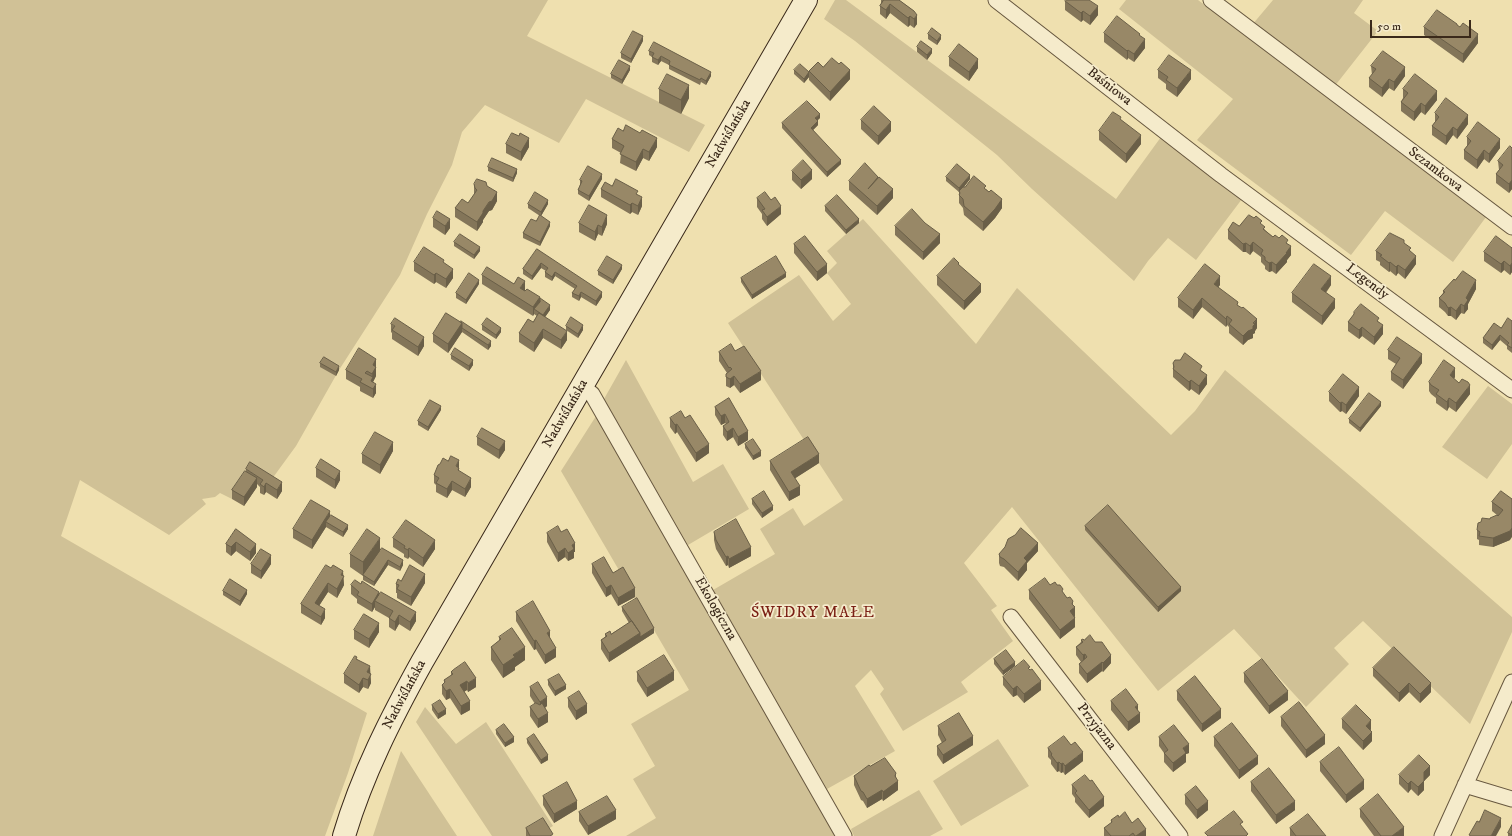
<!DOCTYPE html>
<html>
<head>
<meta charset="utf-8">
<style>
	body { margin:0 }
	#map { position:relative; width:1512px; height:836px; overflow:hidden; background:#efe0af; font-family:"IM FELL DW Pica",serif }
	canvas { display:block }
	.scale { position:absolute; left:1370px; top:20px; width:101px; height:18px; box-sizing:border-box; border:2px solid #3a291a; border-top:0; padding-left:5px; font-size:12px; line-height:14px; white-space:nowrap; color:#3a291a; -webkit-text-stroke:3px #f5ebcb; paint-order:stroke }
</style>
</head>
<body>
<div id="map">
<canvas width="1512" height="836"></canvas>
<div class="scale">50 m</div>
</div>
<script>
const c = document.querySelector('canvas').getContext('2d');
c.lineJoin = 'round';
function paint(path, color) { c.fillStyle = color; c.fill(path, 'evenodd'); }
function trace(path, color, width, dash) { c.strokeStyle = color; c.lineWidth = width; c.lineCap = dash ? 'butt' : 'round'; c.setLineDash(dash || []); c.stroke(path); }
function label(font, color, halo, rows, align = 'center') {
  c.font = font + ' "IM FELL DW Pica",serif'; c.lineWidth = 3.5; c.setLineDash([]); c.textBaseline = 'middle'; c.strokeStyle = halo; c.fillStyle = color; for (const [text, x, y, turn = 0] of rows) {
    c.save(); c.translate(x, y); c.rotate((+turn || 0) * Math.PI / 180); c.textAlign = isNaN(turn) ? turn : align; if (halo) c.strokeText(text, 0, 0); c.fillText(text, 0, 0); c.restore();
  }
}
paint(new Path2D(`
	M0 0H548L527 36 705 125 689 152 586 99 559 143 485 105 462 132 452 165 427 214 400 275 339 370 296 446 269 483 250 471 232 499 220 493 215 497 202 499 206 504 169 535 80 480 61 536 367 713 348 773 325 836H0Z
	M835 0H846L1116 199 1161 137 1242 199 1196 260 1168 238 1148 261 1134 281 1032 189 997 155 855 41 824 19Z
	M1126 0H1198L1486 217 1453 262 1385 211 1351 255 1197 140 1233 99 1119 9Z
	M1273 0H1363L1354 13 1378 31 1334 87 1252 25Z
	M863 219 976 344 1017 288 1171 435 1195 411 1225 370 1357 482 1512 617V632L1470 724 1363 621 1334 648 1349 664 1306 707 1234 629 1158 691 1012 507 964 563 997 606 991 610 1013 641 961 682 968 692 903 731 880 694 884 689 871 670 855 686 895 751 827 789 713 590 775 554 760 529 793 508 804 526 843 500 728 323 799 275 833 321 851 304 827 273 837 263 827 251Z
	M626 360 693 482 723 464 749 509 688 545 604 399Z
	M1488 386 1512 404V444L1487 479 1442 447Z
	M598 413 838 836H626L656 818 633 779 655 766 631 724 689 690 561 471Z
	M425 707 456 744 486 722 553 826 535 836H492L416 722Z
	M998 739 1029 786 961 826 933 781Z
	M401 751 457 836H373Z
	M919 790 943 829 930 836H854L851 829Z`), '#d0c196');
const minor = new Path2D(`
	M996 0 1221 175 1512 390
	M1211 0 1512 227
	M582 386 592 394 844 836
	M1011 617 1180 836
	M1465 785 1512 799
	M1442 836 1512 682`);
const secondary = new Path2D(`
	M344 836C362 775 391 718 422 662L806 0`);
trace(minor, '#67573f', 17);
trace(secondary, '#3a291a', 24);
trace(minor, '#f5ebcb', 15);
trace(secondary, '#f5ebcb', 22);
paint(new Path2D(`
	M881 0H899L914 11 917 24 914 28 910 25 908 27 890 13 886 19 880 14V6L881 4Z
	M1065 1 1098 15 1090 25 1083 20 1081 22 1065 10Z
	M1457 26 1478 43 1463 63 1424 35V27Z
	M1104 33 1140 36 1145 48 1134 62 1128 58 1127 60 1104 42Z
	M928 34 941 39 937 45 928 39Z
	M643 41 631 63 621 58V53Z
	M917 47 932 53 927 60 917 52Z
	M649 51 711 76 706 85 701 82 700 85 669 69V65L661 61 658 65 652 62V57L649 55Z
	M949 57 978 68 969 81 949 66Z
	M1371 66 1405 76 1394 91 1389 88 1382 97 1369 87V78L1372 75Z
	M823 67 850 79 830 101 809 80V77L804 83 794 74V70L809 72Z
	M630 70 622 84 611 78V74Z
	M1158 70 1191 79 1177 97 1166 89V84L1158 78Z
	M659 89 689 98 681 114 659 103Z
	M1403 89 1437 100 1425 115 1421 112 1414 121 1401 111V102L1403 98Z
	M1435 113 1468 124 1457 139 1453 135 1446 145 1432 135V126L1435 122Z
	M820 118 818 120V125L813 130 841 164 827 177 782 128V123Z
	M861 120 891 131 878 145 861 129Z
	M1121 120 1141 144 1126 163 1099 140V131Z
	M519 136 529 147 521 161 506 153V144Z
	M1467 137 1500 148 1489 163 1484 159 1477 169 1464 159V150L1467 146Z
	M612 139 657 147 649 161 643 158 636 171 620 163 621 153 612 148Z
	M1512 148V189L1509 193 1496 183V174L1499 170 1498 161Z
	M488 167 517 173 513 182 488 171Z
	M792 171 812 179 801 189 792 180Z
	M946 177 970 179 964 187 986 189 1002 208 995 218 983 231 964 215 963 208 959 203V192L946 181Z
	M878 178 893 198 877 215 849 190V181Z
	M602 179 589 201 578 194V190L580 185V180Z
	M474 184 487 186 497 201 492 210 489 211 483 220V222L477 231 455 217V208L468 203 474 195Z
	M612 186 638 195 642 206 638 215 632 212 630 214 601 197V189Z
	M757 198 781 214 767 226 762 219V214L757 207Z
	M528 204H548L541 216 550 226 540 246 523 238V233L536 221 540 216 528 208Z
	M825 206 859 223 846 234 825 211Z
	M433 218 450 228 445 235 433 227Z
	M579 223 607 224 602 236 598 234 595 241 579 232Z
	M1262 225 1265 230 1273 237 1288 244 1291 255 1287 260V262L1276 274 1272 271 1269 272 1265 269V266L1261 262V257L1253 251 1250 255 1246 252H1243L1228 239V230L1239 226Z
	M895 226 940 243 923 260 895 235Z
	M454 242 480 251 474 259 454 246Z
	M1404 243 1411 252 1416 264 1405 279 1398 273 1396 276 1390 271 1389 272 1380 265V262L1376 260V251Z
	M794 244 827 273 817 281 794 253Z
	M1512 247V272L1510 275 1504 270 1501 273 1484 261V252L1512 248Z
	M537 249 602 297 596 306 581 297 579 301 572 297V293L575 289 555 276 552 281 545 277V272L546 271 541 268 532 280 523 274V269Z
	M414 262 444 263 453 278 446 288 436 282 434 284 414 271Z
	M959 265 981 292 964 310 937 285V276Z
	M622 269 613 284 598 275V271Z
	M482 275 514 284 525 290V291L540 299 550 310 545 317 567 340 561 349 543 338 534 352 519 342V333L533 322 537 316 534 314 533 316 482 284Z
	M786 277 752 299 741 282V278Z
	M1455 280 1476 289 1468 304V309L1464 314 1461 313 1456 320 1451 316H1448L1445 312 1439 307V298L1443 293V291Z
	M479 284 466 304 456 298V293Z
	M1220 285 1218 287 1238 306 1257 328 1255 331V333L1253 334V338L1248 340 1243 345 1229 333V327L1227 325 1226 327 1202 307 1193 319 1178 307V298Z
	M1331 285 1326 293 1335 308 1322 325 1292 302V293Z
	M1354 312 1379 322 1383 334 1374 345 1362 336 1359 339 1348 331V322L1354 315Z
	M446 313 491 346 488 350 462 332 448 353 433 342V334Z
	M1512 321V353L1507 349V346L1500 340 1492 350 1483 343V338Z
	M391 324 424 346 418 356 392 339V333L391 332Z
	M482 325 501 332 496 339 482 330Z
	M566 326 583 330 578 338 566 330Z
	M1388 350 1422 363 1403 389 1391 380V372L1396 364 1388 359Z
	M735 351 761 380 740 393 734 385 730 388 726 386V374L727 373 719 361V352Z
	M451 355 473 365 469 371 451 359Z
	M376 359V376L373 382 376 393 373 398 360 391V387L346 379V370Z
	M320 363 339 370 336 376 320 367Z
	M1173 363 1202 371 1207 384 1199 395 1191 389 1189 391 1173 377Z
	M1455 377 1454 379 1470 394 1456 412 1449 407 1447 411 1436 403V398L1431 394 1429 391V382Z
	M1329 392 1359 396 1346 414 1342 411 1340 412 1329 401Z
	M729 398 748 440 738 446 733 437 727 441 723 435V426L726 424 725 423 721 425 715 415V407Z
	M1381 406 1360 432 1349 423V419Z
	M441 410 428 431 418 425V421Z
	M670 418 709 453 696 462 677 432 675 434 670 427Z
	M477 437 505 450 499 459 477 445Z
	M745 444 761 456 753 460 745 448Z
	M393 451 380 474 362 463V454Z
	M770 461 819 463 795 478 800 495 789 501 770 470Z
	M459 467V471L471 487 465 497 452 490 447 498 436 492V485L434 483V475Z
	M316 468 340 480 335 489 316 477Z
	M246 469 282 491 277 499 266 492 264 495 260 493V487L257 484V487L244 506 232 499V490L246 471Z
	M1501 491 1510 540 1493 547 1479 545V540L1477 539V530L1490 519 1497 515 1492 511V502Z
	M752 499 773 510 762 518 752 504Z
	M330 516 348 529 343 537 326 527 312 549 293 538V529Z
	M1085 526 1181 591 1158 612 1085 530Z
	M236 529 256 553 250 561 236 551 231 556 226 552V544Z
	M561 532 575 552H574V558L568 561 565 557 558 562 547 542V533Z
	M714 532 751 556 729 568 728 565 726 566 716 549 714 540Z
	M393 538 435 549 423 567 409 557 408 559 404 557V554L393 547Z
	M380 551 403 565 400 571 388 565 374 586 363 580V576L350 567V554Z
	M1038 551 1027 563V570L1018 581 1004 567 1000 566 999 563V554Z
	M251 564H271L261 579 251 573Z
	M592 564 613 573 635 597 618 606 611 594 606 597 592 573Z
	M331 568 343 576 344 585 337 598 328 592 319 606 325 618 321 625 301 613V604Z
	M401 581 425 583 411 606 397 598V593H396V584Z
	M351 585 379 594 416 621 410 631 399 624 395 631 389 627V618L375 610V607L372 612 357 603V599L351 594Z
	M1050 585 1063 593 1073 605 1075 616V627L1060 639 1029 599V590Z
	M223 591 247 594 240 606 223 595Z
	M622 607 654 633 609 662 601 649V640L605 637V634H611L629 623 622 611Z
	M516 612 550 638 556 657 545 664 536 649 534 650 516 621Z
	M354 630 379 632 369 648 354 639Z
	M499 637 525 660 515 667V670L503 678 491 660V647L499 641Z
	M1081 640H1084L1111 663 1103 672 1102 671 1087 683 1079 673V664L1081 662 1076 655V647L1081 642Z
	M357 659 370 674 371 683 368 689 363 687 359 693 344 683V674Z
	M994 659 1015 666 1003 675 994 664Z
	M1373 668 1431 692 1420 703 1409 692 1399 702 1373 676Z
	M1030 670 1041 690 1024 703 1017 695 1013 697 1003 685V677Z
	M451 672 476 687 468 692 467 690 464 692 470 710 461 715 450 698 446 700 442 694V685L444 684V680L451 676Z
	M637 672 674 680 647 697 637 681Z
	M1244 673 1288 700 1269 714 1244 682Z
	M548 680 566 689 555 696 548 685Z
	M530 687 547 706 545 708 548 722 538 728 530 716V707L535 704 530 696Z
	M1177 691 1221 718 1202 732 1177 700Z
	M568 698 587 713 576 720 568 707Z
	M1111 701 1138 711 1140 722 1128 731 1111 710Z
	M432 705 446 714 438 719 432 710Z
	M1281 717 1325 744 1306 758 1281 726Z
	M1342 719 1371 729V730L1372 741 1363 750 1342 728Z
	M938 726 973 745 943 764 937 755V746L942 743 938 735Z
	M496 730 514 742 505 747 496 734Z
	M1159 737 1189 753 1186 754V762L1173 772 1164 762V753L1159 746Z
	M1214 737 1258 764 1239 779 1214 746Z
	M527 739 548 760 541 764 527 743Z
	M1048 748 1083 761 1065 775 1063 772 1061 773 1059 771 1057 772 1051 764V760L1048 757Z
	M1320 762 1364 789 1346 803 1320 771Z
	M870 766 896 777 898 790 883 801 882 799 867 808 863 801 861 800 854 785V776Z
	M1399 775H1430L1424 781V790L1418 796 1411 789 1408 793 1399 784Z
	M1090 781 1104 806 1089 818 1075 802V798L1072 794V785Z
	M1251 782 1295 810 1276 824 1251 791Z
	M1185 795 1208 810 1197 819 1185 804Z
	M543 796 577 809 554 823 543 805Z
	M1360 809 1404 836H1374L1360 817Z
	M579 812 616 819 588 835 579 821Z
	M1119 817 1132 823 1146 836H1104V828L1111 823V820Z
	M1512 825V836H1508V833Z
	M526 828 553 836H526Z
	M1290 828 1326 836H1290Z`), '#837559');
paint(new Path2D(`
	M890 4V13L886 19V10Z
	M1098 6V15L1090 25V16Z
	M1083 11V20L1081 22V13Z
	M917 15V24L914 28V19Z
	M910 16V25L908 27V18Z
	M1478 34V43L1463 63V54Z
	M941 35V39L937 45V41Z
	M643 36V41L631 63V59Z
	M1145 39V48L1134 62V54Z
	M932 49V53L927 60V55Z
	M1128 50V58L1127 60V51Z
	M661 56V61L658 65V60Z
	M978 59V68L969 81V72Z
	M630 66V70L622 84V80Z
	M1405 67V76L1394 91V82Z
	M850 70V79L830 101V92Z
	M1191 70V79L1177 97V88Z
	M711 72V76L706 85V81Z
	M809 72V77L804 83V79Z
	M1389 79V88L1382 97V88Z
	M689 85V98L681 114V100Z
	M1437 91V100L1425 115V106Z
	M1421 103V112L1414 121V112Z
	M820 114V118L815 122V118Z
	M1468 115V124L1457 139V130Z
	M818 121V125L811 132V128Z
	M891 122V131L878 145V136Z
	M1453 127V135L1446 145V136Z
	M1141 135V144L1126 163V154Z
	M529 138V147L521 161V152Z
	M657 138V147L649 161V152Z
	M1500 139V148L1489 163V154Z
	M643 149V158L636 171V162Z
	M1484 150V159L1477 169V160Z
	M841 160V164L827 177V172Z
	M517 169V173L513 182V178Z
	M812 170V179L801 189V180Z
	M602 174V179L589 201V196Z
	M970 175V179L960 192 959 191V192V188Z
	M1512 180V189L1509 193V184Z
	M893 189V198L877 215V206Z
	M497 192V201L492 210 489 211 483 220V222L477 231V222L483 211Z
	M642 197V206L638 215V206Z
	M1002 199V208L995 218 983 231V222Z
	M548 200V204L541 216V212Z
	M632 203V212L630 214V205Z
	M781 206V214L767 226V217Z
	M607 215V224L602 236V227Z
	M450 219V228L445 235V226Z
	M859 219V223L846 234V230Z
	M550 222V226L540 246V242Z
	M598 225V234L595 241V232Z
	M940 234V243L923 260V252Z
	M1253 242V251L1250 255V246Z
	M1246 243V252H1243V244Z
	M1291 246V255L1287 260V262L1276 274V265Z
	M480 247V251L474 259V255Z
	M1416 256V264L1405 279V270Z
	M1504 261V270L1501 273V264Z
	M1272 262V271L1269 272V263Z
	M1390 262V271L1389 272V263Z
	M541 263V268L532 280V276Z
	M1512 263V272L1510 275V266Z
	M827 264V273L817 281V272Z
	M622 265V269L613 284V280Z
	M1398 265V273L1396 276V267Z
	M453 269V278L446 288V279Z
	M555 272V276L552 281V277Z
	M436 273V282L434 284V275Z
	M786 273V277L752 299V295Z
	M1220 276V285L1214 293V284Z
	M1331 276V285L1321 298V289Z
	M479 280V284L466 304V300Z
	M1476 280V289L1468 304V309L1464 314V306L1466 298Z
	M525 281V290L520 297V288Z
	M981 284V292L964 310V301Z
	M581 292V297L579 301V296Z
	M602 292V297L596 306V301Z
	M540 297V306L534 309V314L533 316V307Z
	M1202 298V307L1193 319V310Z
	M1335 299V308L1322 325V316Z
	M1461 304V313L1456 320V311Z
	M550 305V310L543 320V315Z
	M1451 307V316H1448V308Z
	M1227 316V325L1226 327V319Z
	M1257 319V328L1255 331V333L1253 334V338L1248 340 1243 345V336Z
	M462 323V332L448 353V344Z
	M583 325V330L578 338V334Z
	M1383 325V334L1374 345V337Z
	M1362 327V336L1359 339V330Z
	M501 328V332L496 339V335Z
	M543 329V338L534 352V343Z
	M567 331V340L561 349V340Z
	M1500 335V340L1492 350V345Z
	M424 337V346L418 356V347Z
	M491 341V346L488 350V345Z
	M1422 354V363L1403 389V380Z
	M376 359V376L373 382V386L371 381 372 379 373 365Z
	M473 360V365L469 371V366Z
	M339 366V370L336 376V372Z
	M1455 368V377L1450 384V375Z
	M761 371V380L740 393V384Z
	M1207 375V384L1199 395V386Z
	M734 376V385L730 388V379Z
	M1191 380V389L1189 391V382Z
	M376 384V393L373 398V389Z
	M1470 385V394L1456 412V403Z
	M1359 387V396L1346 414V405Z
	M1449 398V407L1447 411V402Z
	M1342 402V411L1340 412V403Z
	M1381 402V406L1360 432V428Z
	M441 406V410L428 431V427Z
	M725 414V423L721 425V416Z
	M677 424V432L675 434V425Z
	M733 428V437L727 441V432Z
	M748 431V440L738 446V437Z
	M505 441V450L499 459V450Z
	M393 442V451L380 474V465Z
	M709 444V453L696 462V453Z
	M761 451V456L753 460V456Z
	M819 454V463L791 481V472Z
	M459 460V469V468V476L456 466Z
	M340 471V480L335 489V480Z
	M257 478V487L244 506V497Z
	M471 478V487L465 497V489Z
	M452 481V490L447 498V489Z
	M282 482V491L277 499V490Z
	M266 483V492L264 495V487Z
	M800 486V495L789 501V492Z
	M773 506V510L762 518V513Z
	M330 511V520L326 522V527L312 549V540Z
	M348 525V529L343 537V532Z
	M1512 528V537L1510 540 1493 547V538Z
	M380 538V551L363 576V562Z
	M435 540V549L423 567V558Z
	M236 542V551L231 556V547Z
	M575 543V552H574V558L568 561V553L572 545Z
	M1038 543V551L1027 563V570L1018 581V572L1024 558Z
	M256 544V553L250 561V552Z
	M751 547V556L729 568V559Z
	M409 548V557L408 559V550Z
	M565 548V557L558 562V553Z
	M271 555V564L261 579V571Z
	M728 556V565L726 566V557Z
	M388 560V565L374 586V582Z
	M403 560V565L400 571V567Z
	M343 571 344 585 337 598V589L341 575Z
	M425 574V583L411 606V597Z
	M328 583V592L315 612V603Z
	M611 585V594L606 597V588Z
	M1181 587V591L1158 612V607Z
	M635 588V597L618 606V598Z
	M247 590V594L240 606V601Z
	M379 592V601H375V607L372 612V604Z
	M1073 601V609L1075 607V616L1070 620V611Z
	M325 609V618L321 625V617Z
	M416 612V621L410 631V622Z
	M399 615V624L395 631V622Z
	M1075 618V627L1060 639V630Z
	M379 623V632L369 648V639Z
	M654 628V633L609 662V653L640 633Z
	M550 631V640L547 633Z
	M536 640V649L534 650V641Z
	M525 647V660L515 667V670L503 678V665L513 655Z
	M556 648V657L545 664V655Z
	M1085 654V663L1083 664V655Z
	M1111 655V663L1103 672V663Z
	M1015 662V666L1003 675V671Z
	M1102 662V671L1087 683V674Z
	M370 666 371 683 368 689V680L369 678 367 680V672Z
	M674 671V680L647 697V688Z
	M363 678V687L359 693V685Z
	M476 678V687L468 692V683Z
	M467 681V690L460 694V685Z
	M1041 681V690L1024 703V694Z
	M1409 683V692L1399 702V693Z
	M1431 683V692L1420 703V694Z
	M566 685V689L555 696V691Z
	M1017 686V695L1013 697V689Z
	M450 689V698L446 700V691Z
	M1288 691V700L1269 714V706Z
	M547 697V706L540 711V702Z
	M470 701V710L461 715V706Z
	M587 704V713L576 720V711Z
	M1138 705V714L1135 707Z
	M446 709V714L438 719V714Z
	M1221 709V718L1202 732V724Z
	M548 713V722L538 728V719Z
	M1140 713V722L1128 731V722Z
	M1371 720V729L1366 734V726Z
	M1372 732V741L1363 750V741Z
	M1325 735V744L1306 758V750Z
	M973 736V745L943 764V755Z
	M514 737V742L505 747V743Z
	M1189 744V753L1186 754V762L1173 772V763L1183 748Z
	M1083 752V761L1065 775V766Z
	M548 755V760L541 764V760Z
	M1258 756V764L1239 779V770Z
	M1059 762V771L1057 772V763Z
	M1063 763V772L1061 773V764Z
	M1430 766V775L1424 781V790L1418 796V787L1424 772Z
	M896 773V782L898 781V790L883 801V792L895 776Z
	M1364 780V789L1346 803V795Z
	M1411 781V789L1408 793V784Z
	M882 790V799L867 808V799Z
	M1104 797V806L1089 818V810Z
	M577 801V809L554 823V814Z
	M1208 801V810L1197 819V810Z
	M1295 801V810L1276 824V815Z
	M616 810V819L588 835V826Z
	M1501 818V827L1496 836H1491Z
	M1404 827V836H1392Z
	M1146 829V836H1136Z`), '#6a5f48');
const building = new Path2D(`
	M884 0H899L914 11 917 15 914 19 910 16 908 18 890 4 886 10 880 6Z
	M1066 0H1089L1098 6 1090 16 1083 11 1081 13 1065 1Z
	M1437 10 1457 24V25L1460 27 1463 23 1478 34 1463 54 1424 27Z
	M1117 16 1140 34 1139 35 1145 39 1134 54 1128 50 1127 51 1104 33Z
	M932 28 941 35 937 41 928 34Z
	M633 31 643 36 631 59 621 53Z
	M921 41 932 49 927 55 917 47Z
	M654 42 711 72 706 81 701 78 700 80 669 65 670 61 661 56 658 60 652 57 654 53 649 51Z
	M959 44 978 59 969 72 949 57Z
	M1383 51 1405 67 1394 82 1389 79 1382 88 1369 78 1376 69 1371 66Z
	M1169 55 1191 70 1177 88 1166 80 1168 77 1158 70Z
	M832 58 839 64 841 62 850 70 830 92 809 71 818 62 823 67Z
	M619 60 630 66 622 80 611 74Z
	M800 64 809 72 804 79 794 70Z
	M667 74 689 85 681 100 659 89Z
	M1415 74 1437 91 1425 106 1421 103 1414 112 1401 102 1408 93 1403 89Z
	M1446 98 1468 115 1457 130 1453 127 1446 136 1432 126 1439 117 1435 113Z
	M807 101 820 114 815 118 818 121 811 128 841 160 827 172 782 123Z
	M874 106 891 122 878 136 861 120Z
	M1113 112 1121 117 1120 119 1141 135 1126 154 1099 131Z
	M1478 122 1500 139 1489 154 1484 150 1477 160 1464 150 1471 141 1467 137Z
	M626 125 640 133 642 130 657 138 649 152 643 149 636 162 620 154 624 146 612 139 618 128 623 131Z
	M512 133 519 136 520 133 529 138 521 152 506 144Z
	M1510 146 1512 148V180L1509 184 1496 174 1503 165 1498 161Z
	M492 158 517 169 513 178 488 167Z
	M803 160 812 170 801 180 792 171Z
	M865 163 878 177 868 189 879 177 893 189 877 206 849 181Z
	M957 164 970 175 959 188 946 177Z
	M588 166 602 174 589 196 578 190 582 181 580 180Z
	M974 176 986 186 984 188 989 192 991 190 1002 199 995 209 983 222 964 206 963 199 959 195 960 193 959 191 963 187H965Z
	M477 179 486 182 487 186 497 192 492 201 489 202 483 211V213L477 222 455 208 462 199 468 203 477 190 475 188 474 184Z
	M616 179 638 191 636 194 642 197 638 206 632 203 630 205 601 189 605 182 612 186Z
	M535 192 548 200 541 212 528 204Z
	M765 192 771 200 775 197 781 206 767 217 762 210 765 209 757 198Z
	M837 195 859 219 846 230 825 206Z
	M589 205 607 215 602 227 598 225 595 232 579 223Z
	M912 209 925 223 940 234 923 252 895 226Z
	M437 211 450 219 445 226 433 218Z
	M540 215 550 222 540 242 523 233 531 219 536 221Z
	M1249 215 1254 218 1256 216 1262 221 1260 223 1265 227 1263 229 1273 237 1275 235 1279 238 1282 235 1288 240 1286 243 1291 246 1286 253H1287L1276 265 1272 262 1269 263 1265 260V257L1261 254 1263 250 1253 242 1250 246 1246 243 1243 244 1228 230 1233 222 1239 226Z
	M1390 233 1404 240V243L1411 248 1409 250 1416 256 1405 270 1398 265 1396 267 1390 262 1389 263 1380 256 1382 255 1376 251Z
	M460 234 480 247 474 255 454 242Z
	M805 236 827 264 817 272 794 244Z
	M1496 236 1512 248V247V263L1510 266 1504 261 1501 264 1484 252Z
	M424 247 444 260 443 262 453 269 446 279 436 273 434 275 414 262Z
	M537 249 602 292 596 301 581 292 579 296 572 293 577 286 555 272 552 277 545 272 548 268 541 263 532 276 523 269Z
	M607 256 622 265 613 280 598 271Z
	M776 256 786 273 752 295 741 278Z
	M954 258 959 263 958 264 981 284 964 301 937 276Z
	M1205 264 1220 276 1214 284 1238 302 1237 305 1242 308 1243 307 1257 319 1253 323 1255 324 1253 326V329L1248 331 1243 336 1229 324 1232 320 1227 316 1226 319 1202 298 1193 310 1178 298Z
	M1314 264 1331 276 1321 289 1335 299 1322 316 1292 293Z
	M487 267 514 284 518 277 525 281 520 288 525 291 527 289 540 297 533 307 482 275Z
	M1463 271 1476 280 1466 298 1468 300 1464 306 1461 304 1456 311 1451 307 1448 308 1445 303 1439 298 1445 292 1443 291 1454 279 1455 280Z
	M469 273 479 280 466 300 456 293Z
	M540 298 550 305 543 315 534 309 540 302Z
	M1361 304 1379 318 1377 321 1383 325 1374 337 1362 327 1359 330 1348 322 1354 314V312Z
	M446 313 462 323 448 344 433 334Z
	M539 313 567 331 561 340 543 329 534 343 519 333 528 319 533 322Z
	M571 317 583 325 578 334 566 326Z
	M395 318 424 337 418 347 392 330 395 326 391 324Z
	M487 318 501 328 496 335 482 325Z
	M1508 318 1512 321V348L1507 345 1509 343 1500 335 1492 345 1483 338 1494 323 1501 328Z
	M461 321 491 341 488 345 462 328V323L460 322Z
	M1397 337 1422 354 1403 380 1391 372 1400 358 1388 350Z
	M731 344 735 351 744 346 761 371 740 384 734 376 730 379 726 377V374L732 369 730 367 729 368 719 352Z
	M359 348 376 359 373 365 376 367 372 374 367 371 365 373 373 377 371 381 376 384 373 389 360 382 362 379 346 370Z
	M455 348 473 360 469 366 451 355Z
	M1185 353 1202 366 1200 370 1207 375 1199 386 1191 380 1189 382 1173 369 1174 367 1173 363 1175 360H1180Z
	M324 357 339 366 336 372 320 363Z
	M1444 360 1455 368 1450 375 1459 383 1462 379 1468 382 1470 385 1456 403 1449 398 1447 402 1436 394 1439 390 1431 385 1429 382Z
	M1343 374 1359 387 1346 405 1342 402 1340 403 1329 392Z
	M1369 393 1381 402 1360 428 1349 419Z
	M729 398 748 431 738 437 733 428 727 432 723 426 729 422 725 414 721 416 715 407Z
	M430 400 441 406 428 427 418 421Z
	M681 411 685 418 690 415 709 444 696 453 677 424 675 425 670 418Z
	M482 428 505 441 499 450 477 437Z
	M375 432 393 442 380 465 362 454Z
	M808 437 819 454 791 472 800 486 789 492 770 461Z
	M753 439 761 451 753 456 745 444Z
	M451 456 459 460 456 466 459 468 458 470 471 478 465 489 452 481 447 489 436 483 439 478 434 475 438 465 440 464 443 458 448 461Z
	M321 459 340 471 335 480 316 468Z
	M250 462 282 482 277 490 266 483 264 487 260 484 263 480 246 469Z
	M245 471 257 478 244 497 232 490Z
	M764 491 773 506 762 513 752 499Z
	M1501 491 1512 499V528L1510 531 1493 538 1479 536 1480 532 1477 530 1478 523 1481 522 1482 518 1490 519V518L1497 515 1498 516 1503 510 1492 502Z
	M311 500 330 511 312 540 293 529Z
	M1108 505 1181 587 1158 607 1085 526Z
	M331 515 348 525 343 532 326 522Z
	M736 519 751 547 729 559 728 556 726 557 716 540 714 532Z
	M406 520 435 540 423 558 409 548 408 550 404 548 405 546 393 538Z
	M558 526 561 532 567 529 575 543 572 545 574 549 568 553 565 548 558 553 547 533Z
	M1021 528 1038 543 1024 558 1027 561 1018 572 1004 559 1000 557 999 554 1005 547 1008 539 1015 535Z
	M236 529 256 544 250 552 236 542 231 547 226 544Z
	M367 529 380 538 363 562 350 554Z
	M382 548 403 560 400 567 388 560 374 582 363 575Z
	M261 549 271 555 261 571 251 564Z
	M604 557 613 573 623 567 635 588 618 598 611 585 606 588 592 564Z
	M326 565 331 568 333 565 343 571 341 575 344 576 337 589 328 583 315 603 325 609 321 617 301 604Z
	M410 565 425 574 411 597 397 589 399 585 396 584 398 579 401 581Z
	M1045 578 1050 585 1055 582 1057 585H1060L1063 589 1062 591 1067 598 1070 597 1073 601 1072 604 1075 607 1070 611 1075 618 1060 630 1029 590Z
	M230 579 247 590 240 601 223 591Z
	M355 580 361 584 362 581 379 592 372 604 357 595 359 592 351 585Z
	M381 592 416 612 410 622 399 615 395 622 389 618 393 611 375 601Z
	M637 598 654 628 640 637V633L622 607Z
	M533 601 550 631 547 633 556 648 545 655 536 640 534 641 516 612Z
	M364 614 379 623 369 639 354 630Z
	M632 621 640 633 609 653 601 640 607 636 605 634 610 631 611 634Z
	M512 628 525 647 513 655 515 657 503 665 491 647 501 639 499 637Z
	M1090 635 1095 642H1102L1111 655 1103 663 1102 662 1087 674 1079 664 1087 657 1085 654 1083 655 1076 647 1083 642 1081 640 1083 639 1084 640Z
	M1394 647 1431 683 1420 694 1409 683 1399 693 1373 668Z
	M1006 650 1015 662 1003 671 994 659Z
	M664 655 674 671 647 688 637 672Z
	M355 656 357 657 356 659 370 666 367 672 371 674 368 680 363 678 359 685 344 674Z
	M1262 659 1288 691 1269 706 1244 673Z
	M1024 660 1030 667 1028 668 1030 670 1032 669 1041 681 1024 694 1017 686 1013 689 1003 677Z
	M465 662 476 678 468 683 467 681 460 685 470 701 461 706 450 689 446 691 442 685 445 682 444 680 453 674 451 672 453 670Z
	M559 674 566 685 555 691 548 680Z
	M1195 676 1221 709 1202 724 1177 691Z
	M538 682 547 697 540 702 530 687Z
	M1126 689 1138 705 1135 707 1140 713 1128 722 1111 701Z
	M579 691 587 704 576 711 568 698Z
	M440 700 446 709 438 714 432 705Z
	M1299 702 1325 735 1306 750 1281 717Z
	M536 703 540 705 542 703 548 713 538 719 530 707Z
	M1356 705 1371 720 1366 726 1372 732 1363 741 1342 719Z
	M959 713 973 736 943 755 937 746 946 740 938 726Z
	M1232 723 1258 756 1239 770 1214 737Z
	M504 724 514 737 505 743 496 730Z
	M1174 725 1189 744 1183 748 1186 753 1173 763 1164 753 1168 750 1159 737Z
	M534 734 548 755 541 760 527 739Z
	M1064 736 1071 745 1075 742 1083 752 1065 766 1063 763 1061 764 1059 762 1057 763 1051 755 1052 754 1048 748Z
	M1339 747 1364 780 1346 795 1320 762Z
	M1419 755 1430 766 1424 772V781L1418 787 1411 781 1408 784 1399 775Z
	M885 758 896 773 895 776 898 781 883 792 882 790 867 799 863 792 861 791 854 776 869 765 870 766Z
	M1269 768 1295 801 1276 815 1251 782Z
	M1085 775 1090 781 1092 780 1104 797 1089 810 1075 793 1077 791 1072 785Z
	M567 782 577 801 554 814 543 796Z
	M1196 786 1208 801 1197 810 1185 795Z
	M1378 794 1404 827 1392 836H1381L1360 809Z
	M607 796 616 810 588 826 579 812Z
	M1485 810 1501 818 1491 836H1471L1469 835 1477 821 1479 822Z
	M1234 811 1243 822 1240 824 1248 834 1246 836H1208L1205 833Z
	M1125 812 1132 823 1138 818 1146 829 1136 836H1135L1133 833 1129 836H1111L1104 828 1112 822 1111 820 1118 815 1119 817Z
	M1308 814 1326 836H1296L1290 828Z
	M543 818 553 834 550 836H530L526 828Z
	M1512 825V835L1508 833Z`);
paint(building, '#988867');
trace(building, '#6a5f48', 1);
label('14px', '#3a291a', '#f5ebcb', [
	["Baśniowa",1109,87,38],
	["Nadwiślańska",729,134,-60],
	["Sezamkowa",1435,170,37],
	["Legendy",1367,282,37],
	["Nadwiślańska",566,414,-60],
	["Ekologiczna",715,609,60],
	["Nadwiślańska",405,695,-62],
	["Przyjazna",1096,727,52]
]);
c.letterSpacing = '1px';
label('16px', '#7a1f14', '#f5ebcb', [
	["ŚWIDRY MAŁE",813,614]
]);
c.letterSpacing = '0px';
</script>
</body>
</html>
